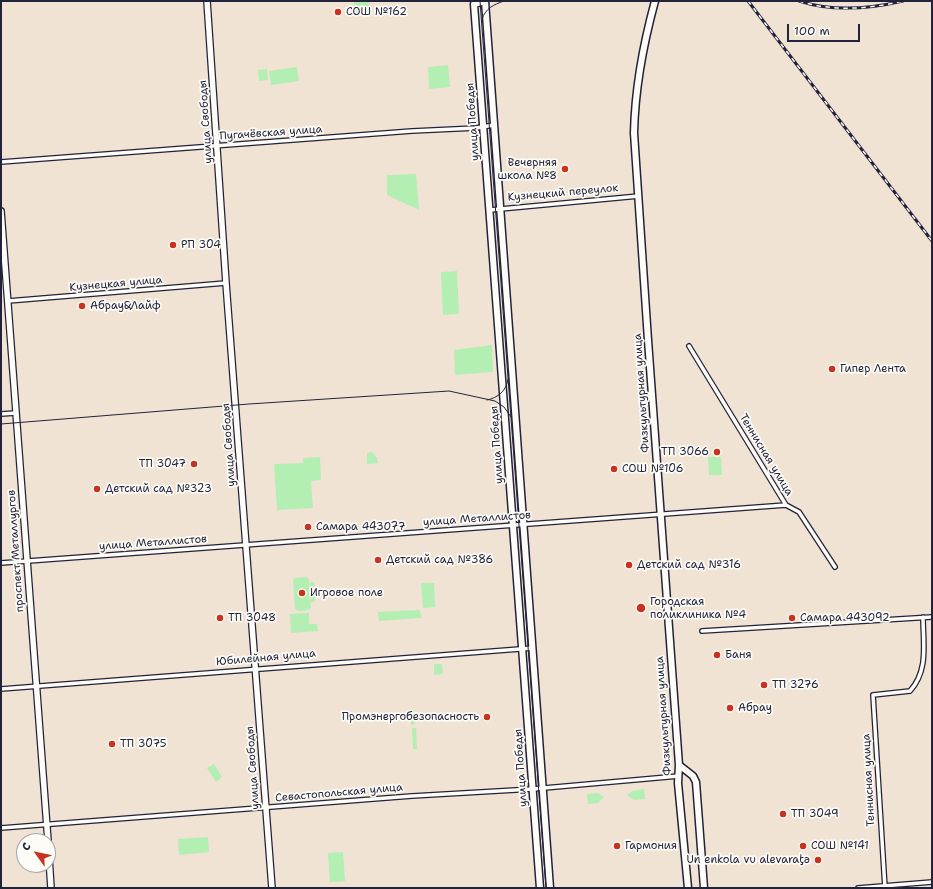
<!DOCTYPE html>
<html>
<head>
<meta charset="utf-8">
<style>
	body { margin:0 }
	#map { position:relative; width:933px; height:889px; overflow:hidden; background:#f0e3d4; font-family:"Shantell Sans",sans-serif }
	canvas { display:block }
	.frame { position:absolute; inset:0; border:2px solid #22223b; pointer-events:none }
	.north { position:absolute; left:16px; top:833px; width:40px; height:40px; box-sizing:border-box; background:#fdfcf7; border:1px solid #a5a5ac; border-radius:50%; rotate:303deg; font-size:11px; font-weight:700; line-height:16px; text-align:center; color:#22223b }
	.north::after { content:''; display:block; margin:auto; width:14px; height:18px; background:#c8321e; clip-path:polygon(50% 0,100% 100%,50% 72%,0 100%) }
	.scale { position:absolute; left:787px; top:24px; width:73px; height:18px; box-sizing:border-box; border:2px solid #22223b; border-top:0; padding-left:5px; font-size:12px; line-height:14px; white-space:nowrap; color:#22223b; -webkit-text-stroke:3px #fdfcf7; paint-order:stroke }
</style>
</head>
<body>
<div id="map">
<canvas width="933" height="889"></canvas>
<div class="frame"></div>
<div class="north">С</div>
<div class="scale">100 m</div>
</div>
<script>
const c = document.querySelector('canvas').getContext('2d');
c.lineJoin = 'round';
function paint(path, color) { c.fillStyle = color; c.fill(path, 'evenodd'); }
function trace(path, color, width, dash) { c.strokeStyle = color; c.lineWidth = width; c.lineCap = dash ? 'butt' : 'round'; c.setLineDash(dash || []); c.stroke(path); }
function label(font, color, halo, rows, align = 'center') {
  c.font = font + ' "Shantell Sans",sans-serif'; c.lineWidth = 3.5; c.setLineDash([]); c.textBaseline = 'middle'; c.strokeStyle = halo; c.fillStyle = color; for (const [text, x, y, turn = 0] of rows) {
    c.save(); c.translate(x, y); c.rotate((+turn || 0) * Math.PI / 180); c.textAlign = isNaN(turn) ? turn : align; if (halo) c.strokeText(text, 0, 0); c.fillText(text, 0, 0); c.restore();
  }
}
paint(new Path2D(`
	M354 1H369L370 14 355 15Z
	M448 65 450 87 429 89 428 67Z
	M297 67 299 81 271 85 269 71Z
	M267 69 268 80 259 81 258 70Z
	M416 174 419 210 387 195V175Z
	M457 271 459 314 443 315 441 272Z
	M492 345 493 372 455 375 454 350Z
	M372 452 377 458 378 463 367 464V453Z
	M320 457 321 480 311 481 313 508 277 510 274 464 303 463V458Z
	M721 457 722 475H709L708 457Z
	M306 577 309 579 311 608 308 610 298 611 295 609 293 580 295 578Z
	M310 582H314L315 602H311Z
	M421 583H434L435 607 423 608Z
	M420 610 421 618 379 621 378 612Z
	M309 613V624H317L318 631 291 633 290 614Z
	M434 664H442L443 674 434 675Z
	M414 709 415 724 411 725 410 710Z
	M412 728H416L417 749H413Z
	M214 764 222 777 216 782 207 768Z
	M644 789 645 799 634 800 627 795 632 791Z
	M598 793 604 797 598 803 588 804 587 794Z
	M208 837 209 852 179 855 178 839Z
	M343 852 345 881 330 882 328 853Z`), '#b3eeb3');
const street = new Path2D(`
	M1 162 412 131 476 128 494 125
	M490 210 639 196
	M8 301 226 283
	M689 346 786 505 799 512 835 567
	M1 414 16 413
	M1 563 786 505
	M702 631 932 617
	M1 689 533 648
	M1 828 412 796 533 789 679 776
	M858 888 932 882
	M885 888 873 695 910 691C929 670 923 643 923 617`);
const secondary = new Path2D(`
	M207 1 226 283 272 888
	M1 211 48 841
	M48 842 51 888`);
const primary = new Path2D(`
	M485 1 474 4 540 888
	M485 1 550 888
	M655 1C643 45 635 88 634 133L648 340 679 765 678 783 688 888
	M679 765 693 776 696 782 704 888`);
trace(street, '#22223b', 6);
trace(secondary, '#22223b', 8);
trace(primary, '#22223b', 9);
trace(street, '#fdfcf7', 3.5);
trace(secondary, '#fdfcf7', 5.5);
trace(primary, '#fdfcf7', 6);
trace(new Path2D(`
	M480 1 546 888
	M482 19C486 8 493 5 504 1
	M487 400C498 398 507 390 508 379
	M1 424 249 404 449 391 495 401 504 407 511 417`), '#22223b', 1);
const rail = new Path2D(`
	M748 1 932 241
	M799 1C833 12 869 9 903 1`);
trace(rail, '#22223b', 3);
trace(rail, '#fdfcf7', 1.5, [4.5]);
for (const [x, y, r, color] of [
	[338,12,4,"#c8321e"],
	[565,169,4,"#c8321e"],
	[173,245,4,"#c8321e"],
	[82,306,4,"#c8321e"],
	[832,369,4,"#c8321e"],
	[717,452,4,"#c8321e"],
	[194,464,4,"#c8321e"],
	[614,469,4,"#c8321e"],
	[97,489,4,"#c8321e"],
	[308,527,4,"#c8321e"],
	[378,560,4,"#c8321e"],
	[629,565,4,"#c8321e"],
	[302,593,4,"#c8321e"],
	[641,608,5,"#c8321e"],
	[220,618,4,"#c8321e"],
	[792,618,4,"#c8321e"],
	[717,655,4,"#c8321e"],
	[764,685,4,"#c8321e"],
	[730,708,4,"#c8321e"],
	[487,717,4,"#c8321e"],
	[112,744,4,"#c8321e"],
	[783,814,4,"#c8321e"],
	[617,846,4,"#c8321e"],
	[803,846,4,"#c8321e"],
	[818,860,4,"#c8321e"]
]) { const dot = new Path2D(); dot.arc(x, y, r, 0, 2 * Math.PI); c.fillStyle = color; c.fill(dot); trace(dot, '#fdfcf7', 1.5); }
label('11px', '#22223b', '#fdfcf7', [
	["СОШ №162",346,12],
	["Вечерняя",557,163,"right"],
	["школа №8",557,176,"right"],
	["РП 304",181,245],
	["Абрау&Лайф",90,306],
	["Гипер Лента",840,369],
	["ТП 3066",709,452,"right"],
	["ТП 3047",186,464,"right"],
	["СОШ №106",622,469],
	["Детский сад №323",105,489],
	["Самара 443077",316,527],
	["Детский сад №386",386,560],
	["Детский сад №316",637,565],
	["Игровое поле",310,593],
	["Городская",650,602],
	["поликлиника №4",650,615],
	["ТП 3048",228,618],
	["Самара 443092",800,618],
	["Баня",725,655],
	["ТП 3276",772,685],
	["Абрау",738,708],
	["Промэнергобезопасность",479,717,"right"],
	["ТП 3075",120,744],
	["ТП 3049",791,814],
	["Гармония",625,846],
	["СОШ №141",811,846],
	["Un enkola vu alevaraţə",810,860,"right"]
], 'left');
label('11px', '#22223b', '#fdfcf7', [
	["улица Свободы",206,122,-94],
	["улица Победы",473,122,-94],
	["Пугачёвская улица",271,133,-4],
	["Кузнецкий переулок",563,193,-5],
	["Кузнецкая улица",116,284,-5],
	["Физкультурная улица",642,393,-94],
	["улица Свободы",229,445,-94],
	["улица Победы",497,445,-94],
	["Теннисная улица",766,455,59],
	["улица Металлистов",477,519,-4],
	["улица Металлистов",153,543,-4],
	["проспект Металлургов",16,551,-94],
	["Юбилейная улица",266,658,-5],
	["Физкультурная улица",664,716,-94],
	["улица Свободы",253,768,-94],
	["улица Победы",521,768,-94],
	["Теннисная улица",869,780,-93],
	["Севастопольская улица",339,793,-5]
]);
</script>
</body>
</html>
